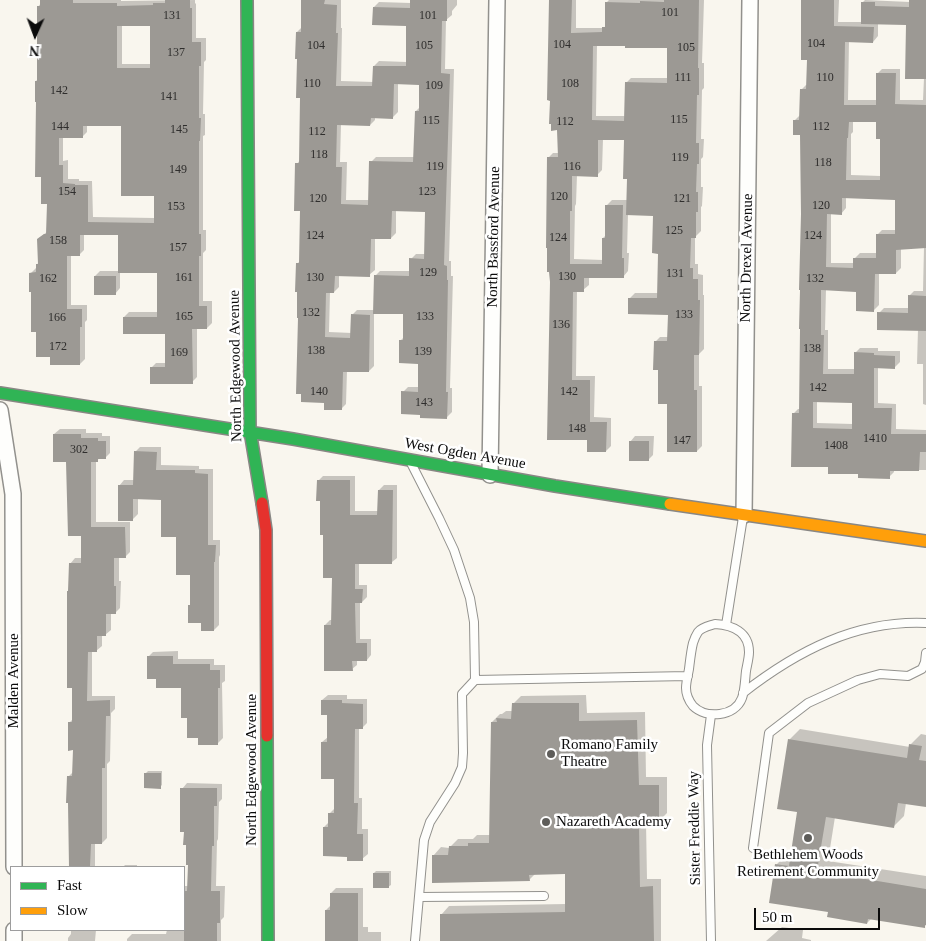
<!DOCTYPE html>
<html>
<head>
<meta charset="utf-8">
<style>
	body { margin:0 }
	#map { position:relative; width:926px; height:941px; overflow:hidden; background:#f9f6ee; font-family:Georgia,serif }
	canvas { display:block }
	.legend { position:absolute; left:10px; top:866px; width:175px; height:65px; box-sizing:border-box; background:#fff; border:1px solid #9d9d9d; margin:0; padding:6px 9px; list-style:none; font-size:15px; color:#0b0b0b }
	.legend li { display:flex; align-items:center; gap:10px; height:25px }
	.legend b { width:25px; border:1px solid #9d9d9d }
	.north { position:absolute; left:10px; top:10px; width:50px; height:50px; -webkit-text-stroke:4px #fff; paint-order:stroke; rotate:182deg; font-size:14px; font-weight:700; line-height:20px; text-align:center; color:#0b0b0b }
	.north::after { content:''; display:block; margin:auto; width:18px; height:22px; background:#0b0b0b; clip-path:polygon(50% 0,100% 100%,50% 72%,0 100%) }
	.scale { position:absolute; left:754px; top:908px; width:126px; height:22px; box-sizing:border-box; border:2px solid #0b0b0b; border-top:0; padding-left:6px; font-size:15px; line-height:18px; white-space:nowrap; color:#0b0b0b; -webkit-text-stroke:4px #fff; paint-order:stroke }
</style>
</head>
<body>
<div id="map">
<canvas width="926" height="941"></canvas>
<ul class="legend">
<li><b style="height:6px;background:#30b455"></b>Fast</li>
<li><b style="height:6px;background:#ff9f0a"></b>Slow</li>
</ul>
<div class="north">N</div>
<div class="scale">50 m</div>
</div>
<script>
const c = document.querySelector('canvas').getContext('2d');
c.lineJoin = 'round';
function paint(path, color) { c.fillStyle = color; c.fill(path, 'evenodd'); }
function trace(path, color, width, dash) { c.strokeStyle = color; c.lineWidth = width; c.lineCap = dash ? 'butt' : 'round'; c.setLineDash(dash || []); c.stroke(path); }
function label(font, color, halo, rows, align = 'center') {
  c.font = font + ' Georgia,serif'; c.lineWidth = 5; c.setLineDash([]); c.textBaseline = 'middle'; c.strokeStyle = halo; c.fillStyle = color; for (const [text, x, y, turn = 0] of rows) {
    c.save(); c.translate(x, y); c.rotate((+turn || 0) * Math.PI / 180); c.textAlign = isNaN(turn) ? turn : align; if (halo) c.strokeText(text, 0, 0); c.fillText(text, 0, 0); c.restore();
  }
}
paint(new Path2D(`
	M41 0H121V1L195 0V3L196 4V38H206V60L204 62 203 114H205V135L203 136V230H206V250L203 253V301H212V323L207 328H197V377L192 382 151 368 156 363H166V333L124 317 129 312H158V272H120V288L115 294 95 276 100 271H119V234H84V250L79 255H71V305H87V320L85 322V359L80 364 52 356 37 330 31 273 36 268H37V264L39 263 38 239 48 231V203L42 175 36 81 38 79V7L41 3ZM122 24 151 25V64H122ZM122 124 155 195V218L93 217 92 181H79V179H68V160L63 161V137H82L87 132V125Z
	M303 0H341V28H342L341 81 374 82V66L379 61 407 62V24L374 7 379 2 411 3V0H457V5L452 11V15L446 20 445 69H454L449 261H451V276H453L450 388H452V412L447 417 403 392 408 387H419V363L401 340 404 337V313L374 312V366L369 371H347L346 404 341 409 325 402 299 316 297 264 301 260 302 210 297 164 300 160 301 97 297 32 302 27ZM398 83 421 84 420 107 416 111 414 157H376L371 162 370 200H346L347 162H340L341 124 370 125 375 120V117H393L398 112ZM396 210 426 211 425 254H416L411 259 410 271H380L375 276 374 310H357L352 315V333L329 332 330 292H334L339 287V275H369L375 270V238H391L396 233Z
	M550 0H576V28H604L606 25V3L609 0H704L702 63H704V88L702 90 701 139H704L703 157 701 159V187H703L702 206 701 207V231L695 237V264H698V274L703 275V295H704V349L699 354V386H702V446L697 451 669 403 659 369 655 342 660 337H669V313L630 298 635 293H658L659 252 654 215 628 214 627 253H629L628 271 623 277 589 276V285L583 290H577L576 376H595L594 417 611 418V446L606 451 589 439H548L551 282 548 158 553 153H559ZM597 45 668 47V78H631L626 83V116H596ZM603 139H625L628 178V200H612L606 206V235L603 238V260L574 259 575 206 576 204 577 175H597L602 170Z
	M802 0H839L838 22H862L863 2 865 0 910 2V0H926V405L923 404V364H917L918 329 879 313 884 308H909V296L914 291H923L924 247 901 248V268L896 273H879V305L874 310 857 290 826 289 825 330H828V369H855V353L860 348H878V351H900V362L895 367H878V403L896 404V429L926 430V470H894V472L889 477 830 466 793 414 798 409H800L802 214V134L795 120 800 115 801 90 806 85H808V59ZM878 23H907L924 78 923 100H900V69H882L877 74V100H848L849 41 873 42 878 36ZM853 120H877L882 138 881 176 851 175V134L853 132ZM846 197 897 198 896 230H882L877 235V253H860L855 258V263H831V213L841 214 846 208ZM817 401H853V424L817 423Z
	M60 429H86V433H102V436H110V453L105 458H100L96 461V522H130V552L125 557H119V581H121L120 608 115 613H111V630L105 635H102V646L96 651H92V696H115V709L111 713 110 761 107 764V838L102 843H95V867H70L68 777 74 771V749L69 723 73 719 70 564 75 558H83L82 535 67 461 54 434Z
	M635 436H654L653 455 648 460 630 442Z
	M140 447H161V465L199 466V469H213V540H220V555L219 557V625L214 630 189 606 192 603V573L162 499 138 498V514L132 520 119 486 124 480H135V452Z
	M323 476H355V511H379V490L384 485H397V558L392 562H359V585H367V597L362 602H360V639H371V655L367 660H357V665L352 669 325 625 330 620H332L333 577 324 534 321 500 318 481Z
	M178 651V659H214V665H225V681L222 683 223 738 217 744 200 737 188 717 183 687 157 677 148 657 153 652Z
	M328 695H347V699H367V723L362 728H359V798H362V829H368V854L362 859 348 855 324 827 329 822V814L335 808V778L322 742 328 737 329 714 322 700Z
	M586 695 587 713 645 712 646 777H667V813L659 821 646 822 647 879H661V941H441V915L449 906 566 904V873H536L529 880 433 856 441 847 449 848 458 839H473L477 835H490L492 722 500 714H502L506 711H513V704L521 696Z
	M800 729 910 747V745L921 734 926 735V806L906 803 904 816 893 827 835 817 828 861 926 876V925L924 927 872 918 867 923 829 911 776 865 787 854 792 855 799 811 789 740Z
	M148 771H162V785L160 787 146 773Z
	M187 783 222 784V799L219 802 218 839 217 841 216 886H225L224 917 221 920V941H127V939L132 934H166L167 930H184V886H189V863L185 831 182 789Z
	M125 865H137V867H123Z
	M376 871H391V885L388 887 374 873Z
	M336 888H363V927H368V932H381V941H326V910L331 905V893Z
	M782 927 803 930 802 938 811 940V941H766Z
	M71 930H96L95 941H68V938L71 934Z`), '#0003');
paint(new Path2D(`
	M40 0H73V3H117V6L153 5V3H165V0H190V8H192V42H201V66H199V118H201L200 141H199V234H201V256H199V306H207V329H192L193 384H150V367H165V334H123V317H157V273H118V235H80V256H67V309H82V327H80V365H50V357H36V332H31V292H29V273L36 272V264H38L37 239 44 234H46L47 204H41V177H35L36 102H35V81H37V6H40ZM117 26H150V68H117ZM83 126H121V196H154V223L88 222V185H75V184L63 183V165H59V138H83Z
	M301 0H325L324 4 337 5 336 33H338L336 86H372L373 66H406V26L372 25 373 7 410 8V0H447V21H442L441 73 450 74 444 265 447 266V280H448L446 392H448L447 419 420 418V415L401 414V391L418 392V364L399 363V340H403V314H373L374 275 409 276V258L424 259 425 212 392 211 391 239H371L370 277 335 276 334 293H326L325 337 350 338 351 314 370 315 369 372H343L342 410H324V403L301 402V394H296L298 318H297V292H295L296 263H299L300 211H294L295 163H299L300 98H296L297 59H295L296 32H301ZM394 84 419 85V111H415L413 162 369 161 368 205 341 204 342 167H336L337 125 370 126 371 118 393 119Z
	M549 0H572L571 33 602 32V27H605V2L640 3V1L664 2V0H699L698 68H699V95H697L696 143H699V164H697L696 192H698V212H696V238H691L690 268H693V279H698V300H700L699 355H694V390H697V452H667V404H658V370H653L654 341H667L668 315 628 314V298H657L658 254 652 253 653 216 626 215 627 179H623L624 140H598V177L572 176V211H570V264H602V238H605V205H623L622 258H624V278H584V292H573L572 380H590V422H607L606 452H587V440H547L550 282 549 272H547V248H546L547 157H558L557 130 551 131V124H549L550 101 547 100ZM593 46H625V48H667V83L625 82 624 121 592 120Z
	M801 0H834V26L874 27 873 43 845 42 844 105H876V73H896L895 104 926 105V248L896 250V274H875L874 312 856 311V292L821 290V335H824L823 374H854V352L874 353V355L895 356V369L874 368V408H892L891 434H926V452H920L919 471H890V479L858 478V474H828V467H791L792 413H799L800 329H799L800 290H799L801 214 800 135H793V120H799L800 89H806L807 60H801ZM849 122H876V139H880V180H846L847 138H848ZM842 198 895 200V234H876V258H853V268L826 267 827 214 842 215ZM813 402 852 403V429L813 428Z
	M909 0H926V79H905L906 25 861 24V2H875V6L909 7Z
	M94 276H116V295H94Z
	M908 295 926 296V331L877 330V312L908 313Z
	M53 434H81V438H98V441H106V459H98V462H91V527H125L126 558H114V586H116V614H106V636H97V652H88L87 701 110 700V716H106L105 768H102V844H91L90 867H69L68 803H66L67 776H72L73 750 68 751V722H72V688H67V591H68L69 563H81V536H68L66 462H53Z
	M629 441H649V461H629Z
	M134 451 157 452 156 470H195V473L208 474V545H216L215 562H214V631H201V623H188V605H190V575H176V537H161V500L133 499V521H118V485H133Z
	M317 480H350V515H377L378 490H393L392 564H355V589H363L362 603H355L356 643H367V661H352L353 671H324V625H331L332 578H323V535H320V501H316Z
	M147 656H173V664H210V670H220V688H218V745H198V738H187V718H181V688H156V679H147Z
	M321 700H342V703L363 704V729H355L354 803H358L357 834H363V861H347V857L323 856V827H328V813H334V779H321V742H327V715H321Z
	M512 703H579V721L637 720 639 785H659V823H639L640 887 653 886 654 941H440V914L565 912V874L529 875 530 881 432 883V855H448L449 846H468V843H489L491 722H497L496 718 511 719Z
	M788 739 907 758 909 744 922 746 919 760 926 761V807L898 803 894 828 826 817 817 871 926 889V925H925V928L868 919 867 924 827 917 828 912 769 903 775 864 789 866 797 812 777 809Z
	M144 773H161V789L144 788Z
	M180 788H217V806H214V846H212L211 891H220V923H217V941H184V891H187L188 865H186V845H183L184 832H180Z
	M373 873H389V888H373Z
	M330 893H358V941H325V910H330Z`), '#9c9994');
const lane = new Path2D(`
	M411 463 439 518 454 550 470 598 474 622 475 680 688 676
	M715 624C732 625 749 632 749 652 749 658 747 665 746 671 745 679 745 690 742 698 735 717 706 719 693 706 689 701 686 695 686 688 686 682 688 675 689 669 690 661 691 651 693 643 694 640 696 635 698 632 702 627 709 626 715 624Z
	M726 625 743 517
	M743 693C797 651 856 620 926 623
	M753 848 769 733 808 703 858 680 880 674 908 676 922 669 925 662 926 653
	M419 897 544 896
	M415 941 424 840 430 822 455 783 462 767 463 753 462 694 475 680
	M711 941 707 745 711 715`);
const street = new Path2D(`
	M0 410 13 494 14 867
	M490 475 497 0
	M744 515 750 0
	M14 930V941`);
const fast = new Path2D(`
	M247 0 250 431 262 503
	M0 393 293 439 555 486 670 504
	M267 736 268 941`);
const slow = new Path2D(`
	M670 504 926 541`);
const jam = new Path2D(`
	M262 503 266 530 267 736`);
trace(lane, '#92918d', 10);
trace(street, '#92918d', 18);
trace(fast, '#898784', 14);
trace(slow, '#898784', 14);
trace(jam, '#898784', 14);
trace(lane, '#fefefc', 8);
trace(street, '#fefefc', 15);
trace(fast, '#30b455', 11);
trace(slow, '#ff9f0a', 11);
trace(jam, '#e5322d', 11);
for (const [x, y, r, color] of [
	[551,754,5,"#5e5d5a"],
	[546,822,5,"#5e5d5a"],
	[808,838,5,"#5e5d5a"]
]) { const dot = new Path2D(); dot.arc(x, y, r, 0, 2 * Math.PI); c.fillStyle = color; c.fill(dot); trace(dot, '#fff', 2); }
label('12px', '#2f2e2d', null, [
	["101",670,13],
	["131",172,16],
	["101",428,16],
	["104",816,44],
	["104",562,45],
	["104",316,46],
	["105",424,46],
	["105",686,48],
	["137",176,53],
	["111",683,78],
	["110",825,78],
	["110",312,84],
	["108",570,84],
	["109",434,86],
	["142",59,91],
	["141",169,97],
	["115",679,120],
	["115",431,121],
	["112",565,122],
	["144",60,127],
	["112",821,127],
	["145",179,130],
	["112",317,132],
	["118",319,155],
	["119",680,158],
	["118",823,163],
	["119",435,167],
	["116",572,167],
	["149",178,170],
	["154",67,192],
	["123",427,192],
	["120",559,197],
	["120",318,199],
	["121",682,199],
	["120",821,206],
	["153",176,207],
	["125",674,231],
	["124",315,236],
	["124",813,236],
	["124",558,238],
	["158",58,241],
	["157",178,248],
	["129",428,273],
	["131",675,274],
	["130",567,277],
	["161",184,278],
	["130",315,278],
	["162",48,279],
	["132",815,279],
	["132",311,313],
	["133",684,315],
	["165",184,317],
	["133",425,317],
	["166",57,318],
	["136",561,325],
	["172",58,347],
	["138",812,349],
	["138",316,351],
	["139",423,352],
	["169",179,353],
	["142",818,388],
	["140",319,392],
	["142",569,392],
	["143",424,403],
	["148",577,429],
	["1410",875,439],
	["147",682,441],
	["1408",836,446],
	["302",79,450]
]);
label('15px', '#0b0b0b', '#fff', [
	["North Bassford Avenue",494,237,-89],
	["North Drexel Avenue",747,258,-89],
	["North Edgewood Avenue",236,366,-91],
	["West Ogden Avenue",465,454,10],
	["Malden Avenue",14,681,-90],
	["North Edgewood Avenue",252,770,-90],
	["Sister Freddie Way",695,828,-91]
]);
label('15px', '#0b0b0b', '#fff', [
	["Romano Family",561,745],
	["Theatre",561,762],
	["Nazareth Academy",556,822],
	["Bethlehem Woods",808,855,"center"],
	["Retirement Community",808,872,"center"]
], 'left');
</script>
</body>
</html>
